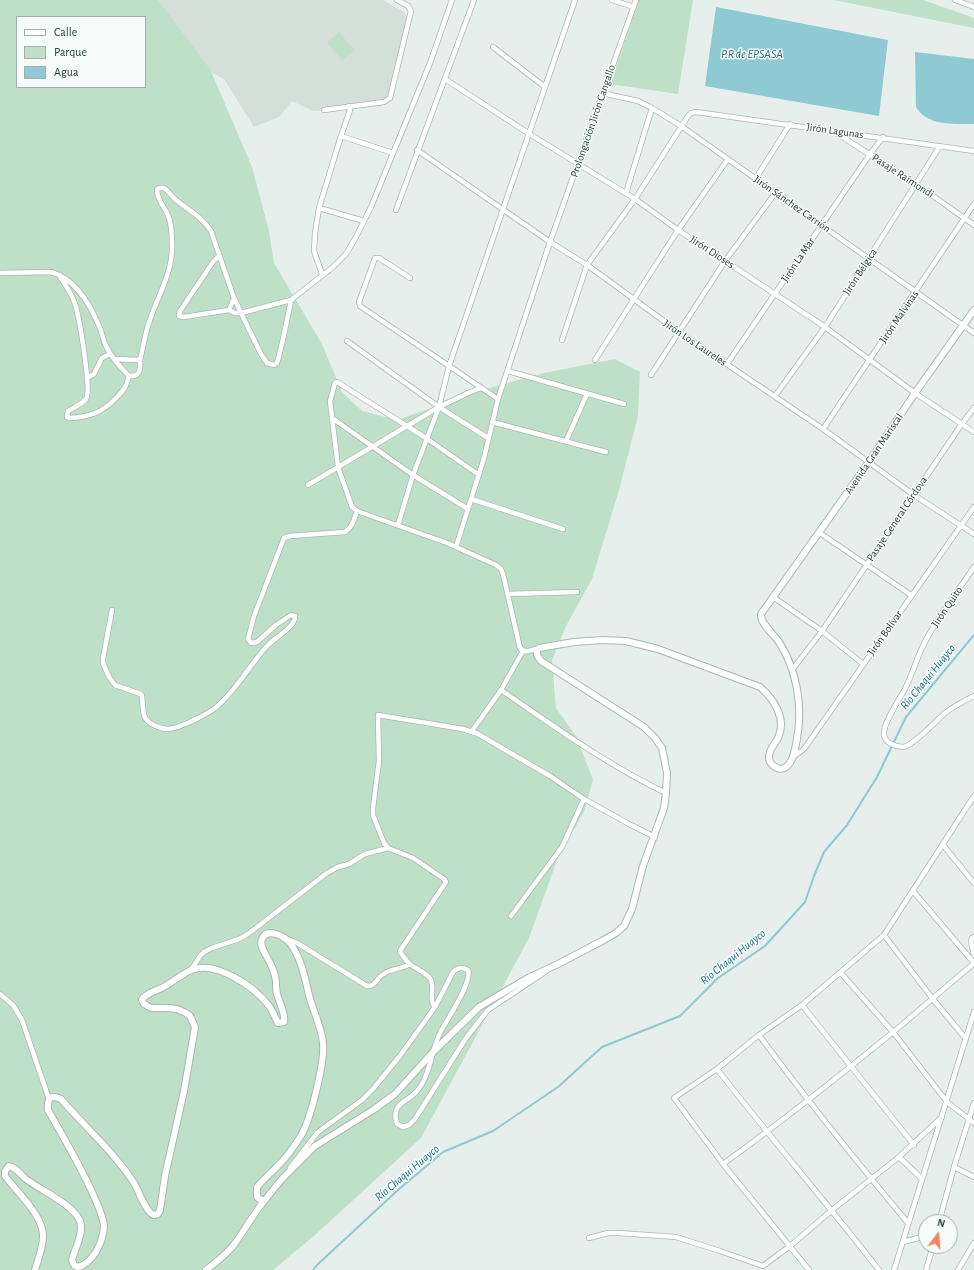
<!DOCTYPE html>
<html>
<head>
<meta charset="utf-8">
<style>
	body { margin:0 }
	#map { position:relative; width:974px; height:1270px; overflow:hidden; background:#e6efeb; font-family:"Alegreya Sans",sans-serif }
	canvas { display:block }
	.legend { position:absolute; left:16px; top:16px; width:130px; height:72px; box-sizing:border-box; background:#f7fbf9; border:1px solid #a3b1ad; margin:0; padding:5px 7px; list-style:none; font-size:12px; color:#24423a }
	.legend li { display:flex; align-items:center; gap:8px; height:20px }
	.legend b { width:20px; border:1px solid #a3b1ad }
	.north { position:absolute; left:918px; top:1214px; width:40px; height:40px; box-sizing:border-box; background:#f7fbf9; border:1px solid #a3b1ad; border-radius:50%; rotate:16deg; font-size:11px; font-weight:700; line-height:16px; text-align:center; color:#24423a }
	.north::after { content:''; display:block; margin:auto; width:14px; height:18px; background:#f4845f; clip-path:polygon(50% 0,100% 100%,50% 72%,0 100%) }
</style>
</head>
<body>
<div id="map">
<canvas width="974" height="1270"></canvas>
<ul class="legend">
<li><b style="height:5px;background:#fff"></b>Calle</li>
<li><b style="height:11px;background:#bfe0c8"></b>Parque</li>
<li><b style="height:11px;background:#8ec9d4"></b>Agua</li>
</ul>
<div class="north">N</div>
</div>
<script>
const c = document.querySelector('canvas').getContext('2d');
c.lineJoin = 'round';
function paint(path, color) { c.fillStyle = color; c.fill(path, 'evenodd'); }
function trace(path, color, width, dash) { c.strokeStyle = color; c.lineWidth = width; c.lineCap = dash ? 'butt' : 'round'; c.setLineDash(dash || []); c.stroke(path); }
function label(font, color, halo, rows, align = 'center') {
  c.font = font + ' "Alegreya Sans",sans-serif'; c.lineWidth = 3; c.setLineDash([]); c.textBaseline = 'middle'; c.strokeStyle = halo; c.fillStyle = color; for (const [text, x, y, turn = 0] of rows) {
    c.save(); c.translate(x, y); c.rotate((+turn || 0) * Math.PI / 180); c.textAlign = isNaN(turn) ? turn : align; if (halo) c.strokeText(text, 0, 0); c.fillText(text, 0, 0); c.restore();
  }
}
paint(new Path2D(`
	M0 0H383L404 12 409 20 388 99 381 106 313 111 292 101 279 117 254 127 224 79 155 43 145 17H17V167Z`), '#d4dfda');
paint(new Path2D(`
	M0 0H158L210 69 252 167 269 231 274 263 322 344 342 392 362 411 397 420 486 389 544 373 615 359 640 372 638 416 619 490 592 579 566 626 552 660 556 708 576 736 593 780 584 812 559 855 529 938 421 1138 315 1235 273 1270H0ZM17 17H145V87H17Z
	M639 0H693L678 94 610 84Z
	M834 0H923L974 18V28Z
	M339 32 354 50 342 61 327 42Z`), '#bfe0c8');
paint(new Path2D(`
	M716 7 888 40 879 116 705 86Z
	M915 52 974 59V124C954 124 927 126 916 107Z`), '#8ec9d4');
trace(new Path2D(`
	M313 1270 317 1265 398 1190 443 1152 493 1131 558 1087 602 1047 680 1016 718 978 765 946 805 902 814 876 824 852 847 825 877 777 906 717 974 635`), '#8ec9d4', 2);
const minor = new Path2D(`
	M612 0 634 7
	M955 0 974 7
	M493 47 545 87
	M445 79 528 133 635 199 678 230 825 327 915 393 974 432
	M602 93 638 101 652 108 681 126 974 333
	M324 110 384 102 390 98 411 11 408 6 397 0
	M833 131 916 184 974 225
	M341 136 350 110 349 106
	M417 150 550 242 587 265 679 332 823 429 914 495 974 534
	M756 178 790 124
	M626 193 652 108
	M319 208 364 221
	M396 210 474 0
	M219 256 213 262 180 311 179 316 184 317 229 310 235 313H241L291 300 333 267 346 254 356 237 371 207 430 63 452 0
	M0 273 51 272C75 279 90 304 99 326 102 332 103 340 106 346 111 357 120 367 129 376 133 376 137 376 139 372 141 368 140 363 140 360 142 351 144 342 146 333 153 303 173 276 172 245 172 235 172 224 168 215 164 206 157 200 157 190L159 188H164C168 191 171 195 175 199 189 211 200 215 211 231L234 298 241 313 261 354 267 363 274 365 277 363C283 342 287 321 291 300
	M322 274 314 251 315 233 319 208 341 136 393 153
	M60 277C66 286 72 294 75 304 79 316 92 391 86 399 82 404 73 408 68 411L67 417 69 418C88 417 102 413 115 399 123 391 126 388 129 376
	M410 278 379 258H375L359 302 360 306 498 399
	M229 310 234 298
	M562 340 587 265 635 199 688 116 691 113 696 112 974 151
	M347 341 439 407 488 438
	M114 359 140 360
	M595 360 678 230 728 159
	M727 364 870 154 883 137
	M508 371 624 404
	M651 375 725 261 776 192
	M87 378 94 374 102 358 110 354
	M775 396 825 327 940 146
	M332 418 413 475 468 509
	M492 422 606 452
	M823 429 974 204
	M566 441 587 394
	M479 475 426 438 337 382 335 383 330 401 338 467 352 507 357 511 447 543 496 565 501 569 503 574 520 648C525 654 532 650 539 648
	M308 485 439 407 468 393 481 388
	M471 499 563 529
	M398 525 413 475 439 407 449 366 575 0
	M820 533 911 595
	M456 547 484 458 498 399 550 242 636 0
	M974 567C957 593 936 618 923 646 916 660 912 675 905 689 900 698 882 725 884 735 885 743 896 747 903 747 913 746 937 720 945 713 954 706 964 701 974 696
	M507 594 577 592
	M773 597 822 631 863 664
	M112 610 103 658V663L109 677 115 685 141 694 142 696C144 714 140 721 161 728 171 731 180 726 190 722 198 718 207 714 214 709 235 692 249 666 267 646 274 638 296 627 295 616L291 615 276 625 257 642 251 643 248 639 254 616 284 538 290 536 345 532C353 527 354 519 357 511
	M792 670 822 631 961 425 974 408
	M501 690C554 726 607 765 666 793
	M472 731 501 690 523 651
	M793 757 804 749 974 507
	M943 845 974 883
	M913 891 974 963
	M511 916 562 847 584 799
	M884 935 932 998 966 1039
	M974 937 972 938 971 941 974 955
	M287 939 297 943 367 986C376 986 376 979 382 975 391 968 403 969 410 964
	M191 970 200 956 204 952 212 948 239 939 248 934 327 873 338 867 349 864 365 854 388 848
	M841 973 893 1032 947 1102 974 1123
	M0 994 13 1005 22 1020 49 1099
	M802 1005 914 1145
	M435 1007C428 1000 435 990 431 980 427 973 418 970 411 965 407 962 404 957 401 953L400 951 446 882 444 879 413 858 388 848 384 843 373 815V808L379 761 378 715 463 729 478 734 550 776 584 799 629 824 655 837
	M759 1035C806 1099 857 1162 908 1223
	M717 1069C770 1137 826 1202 879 1270
	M899 1157 922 1179
	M723 1164C781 1122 837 1078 892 1033 919 1011 944 988 971 966L974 962
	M954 1167 974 1177
	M290 1168 318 1132 362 1100 373 1089 399 1057 435 1007 453 972C458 967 462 967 468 970 473 981 447 1020 441 1031 431 1049 431 1075 417 1091 407 1103 390 1103 397 1124L403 1127 409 1125 415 1119 466 1038 488 1010 545 972
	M939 1222 954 1167 974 1103
	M589 1238 608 1233H618L676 1237 720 1251 763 1266 790 1246 832 1210 899 1157 942 1117
	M903 1242 926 1236
	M809 1270 723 1164 674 1098 717 1069 759 1035 802 1005 884 935 974 796
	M894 1270 974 1012
	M926 1270 933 1246
	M958 1270 974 1243`);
const tertiary = new Path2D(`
	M35 1270C38 1259 43 1248 43 1236 43 1215 17 1192 5 1176V1171L9 1166C17 1168 20 1174 26 1179 40 1190 73 1204 80 1221 84 1233 75 1248 72 1260L74 1265 77 1267C85 1266 92 1258 96 1252 100 1244 104 1236 104 1226 103 1215 97 1204 93 1194 80 1165 64 1138 48 1110 47 1099 50 1094 61 1099 85 1127 114 1152 134 1183 139 1191 146 1213 154 1215L158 1214 160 1210 165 1176 184 1091 195 1027 190 1016 186 1013 177 1009 168 1008H151L144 1004 142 1000C145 993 160 990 167 985 175 980 183 974 191 970 216 960 255 987 270 1007 273 1012 275 1018 278 1023L284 1022C286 1014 279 1002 277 994 276 990 276 985 276 981 275 974 272 966 268 959 265 953 259 945 262 939 267 927 284 936 290 943 302 959 305 979 310 999 314 1012 322 1030 323 1043 325 1062 311 1117 302 1134 299 1139 295 1145 292 1149 282 1164 268 1174 257 1187V1197L261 1200H265L281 1180 315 1146 373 1110 395 1094 434 1051 479 1007 528 978 558 964 602 941 616 933 624 926 632 909 643 866 664 808 666 793 667 773 662 748 655 738 644 727 541 661C537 656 535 653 539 648L574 642 602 640 626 641 658 649 760 687C774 699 787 719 778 738 775 744 769 749 769 757 769 765 779 772 786 767 794 761 795 748 797 739 803 707 797 670 779 642 774 634 760 624 761 614L869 462 915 393 974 310
	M206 1270C216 1262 228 1254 236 1242 246 1228 254 1213 265 1200`);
trace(minor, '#a8b8b2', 6);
trace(tertiary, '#a8b8b2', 8);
trace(minor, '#fff', 4.5);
trace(tertiary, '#fff', 6);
label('11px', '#24423a', '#f7fbf9', [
	["Prolongación Jirón Cangallo",593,121,-71],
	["Jirón Lagunas",835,131,8],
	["Pasaje Raimondi",903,176,33],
	["Jirón Sánchez Carrión",792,204,35],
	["Jirón Dioses",712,252,33],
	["Jirón La Mar",798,260,-56],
	["Jirón Bélgica",860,272,-57],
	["Jirón Malvinas",899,317,-56],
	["Jirón Los Laureles",695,343,34],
	["Avenida Gran Mariscal",874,454,-56],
	["Pasaje General Córdova",897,519,-56],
	["Jirón Quito",947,607,-56],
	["Jirón Bolívar",885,633,-55]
]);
label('italic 12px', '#1c6f80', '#f7fbf9', [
	["P.R de EPSASA",752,54],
	["Río Chaqui Huayco",928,677,-51],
	["Río Chaqui Huayco",733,957,-39],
	["Río Chaqui Huayco",407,1173,-40]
]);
</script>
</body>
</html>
